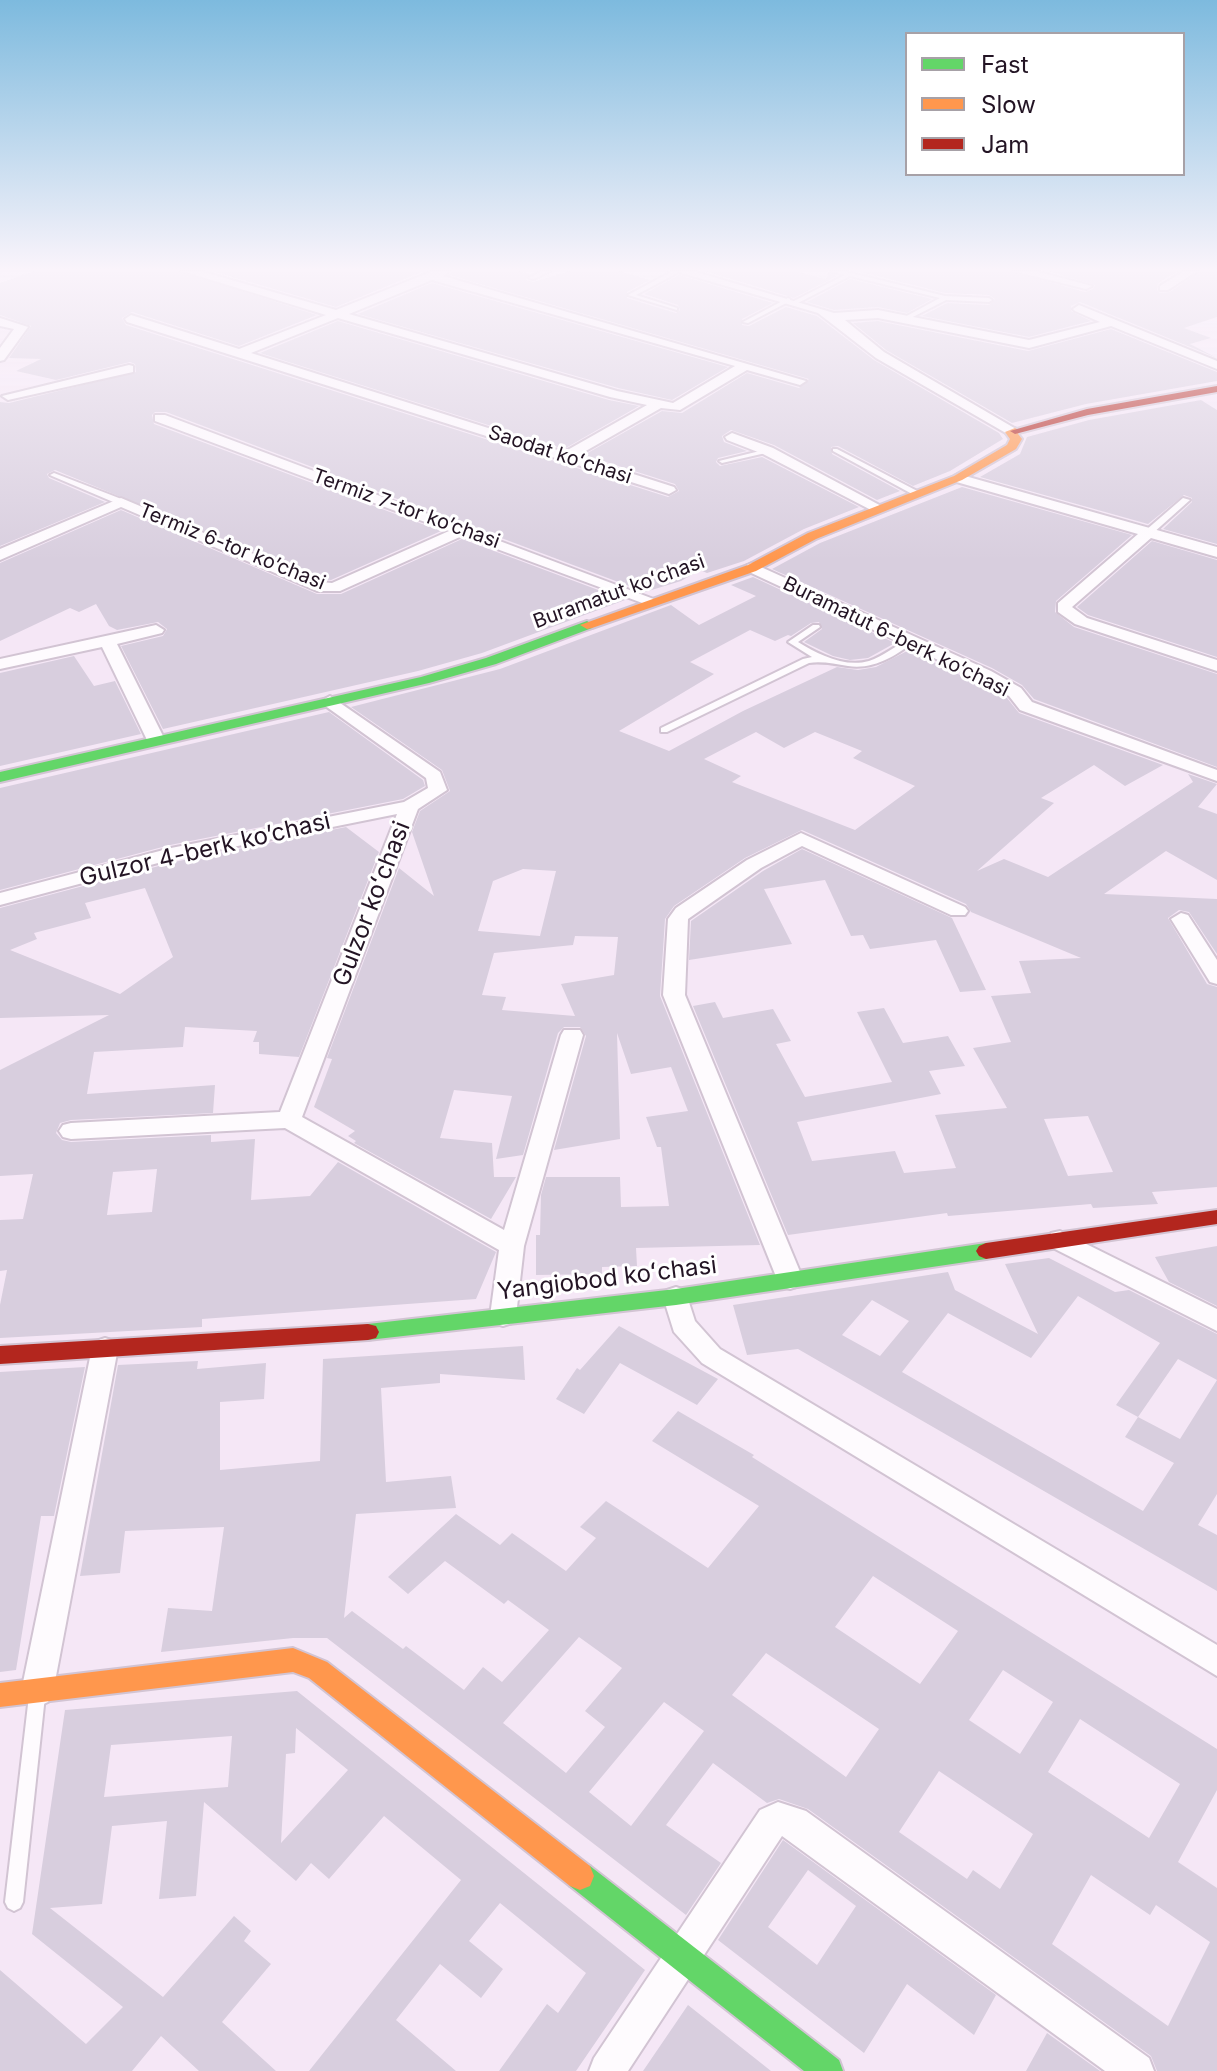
<!DOCTYPE html>
<html>
<head>
<meta charset="utf-8">
<style>
	body { margin:0 }
	#map { position:relative; width:1217px; height:2071px; overflow:hidden; background:#f5e7f6; font-family:Inter,sans-serif }
	canvas { display:block }
	.legend { position:absolute; left:905px; top:32px; width:280px; height:144px; box-sizing:border-box; background:#fff; border:2px solid #a7a1a7; margin:0; padding:10px 14px; list-style:none; font-size:24px; color:#231424 }
	.legend li { display:flex; align-items:center; gap:16px; height:40px }
	.legend b { width:40px; border:2px solid #a7a1a7 }
</style>
</head>
<body>
<div id="map">
<canvas width="1217" height="2071"></canvas>
<ul class="legend">
<li><b style="height:10px;background:#63d668"></b>Fast</li>
<li><b style="height:10px;background:#ff974d"></b>Slow</li>
<li><b style="height:10px;background:#b3261e"></b>Jam</li>
</ul>
</div>
<script>
const c = document.querySelector('canvas').getContext('2d');
c.lineJoin = 'round';
function paint(path, color) { c.fillStyle = color; c.fill(path, 'evenodd'); }
function trace(path, color, width, dash) { c.strokeStyle = color; c.lineWidth = width; c.lineCap = dash ? 'butt' : 'round'; c.setLineDash(dash || []); c.stroke(path); }
function label(font, color, halo, rows, align = 'center') {
  c.font = font + ' Inter,sans-serif'; c.lineWidth = 6; c.setLineDash([]); c.textBaseline = 'middle'; c.strokeStyle = halo; c.fillStyle = color; for (const [text, x, y, turn = 0] of rows) {
    c.save(); c.translate(x, y); c.rotate((+turn || 0) * Math.PI / 180); c.textAlign = isNaN(turn) ? turn : align; if (halo) c.strokeText(text, 0, 0); c.fillText(text, 0, 0); c.restore();
  }
}
paint(new Path2D(`
	M34 271H179L317 315 239 346 132 312 122 318 126 325 668 497 679 491 675 484 584 455 662 411 682 413 747 373 799 388 809 379 449 275 452 271H519L530 274 526 280 533 282 570 271H619L650 280 627 292V298L676 313 680 310 678 305 644 294 679 275 773 303 742 319V325L749 326 786 307 817 316 874 360 999 433 1003 439 950 471 913 486 838 446 831 447 832 454 900 491 877 500 774 445 731 430 722 436 724 442 747 451 718 458 716 462 720 466 762 457 859 507 804 529 744 561 707 573 700 570 681 581 645 592 166 412H155L152 415 154 424 441 531 331 580 321 579 55 470 47 474 49 478 105 502 0 546V402L9 403 136 372 135 364 130 362 56 380 16 371 41 359 9 358 31 326 0 315V283Z
	M212 271H424L336 307Z
	M705 271H794L826 279 829 271 837 276 794 298Z
	M857 271H1010L1085 292 1093 289 1095 285 1048 271H1178L1158 283 1157 290 1160 293 1170 292 1200 271H1217V317L1184 328 1211 338 1190 344 1217 358 1080 302 1071 306V311L1091 321 1029 337 922 316 947 303 989 305 995 299 989 295 945 293Z
	M850 279 932 299 907 313 878 307 834 310 807 302Z
	M432 283 728 367 672 400 618 388 358 314Z
	M338 321 609 400 639 406 564 449 260 353Z
	M878 321 1028 351 1111 329 1217 372V381L1086 404 1012 423 886 350 853 323Z
	M1201 400 1217 410V544L1163 529 1192 502V498L1184 495 1148 524 980 477 1020 454 1027 437 1089 420Z
	M962 487 1132 535 1056 601 1055 612 1074 627 1217 674V767L1034 699 1022 685 992 668 772 569 820 543Z
	M121 510 317 594H341L462 539 625 600 482 653 418 671 163 729 121 646 163 636 167 629 158 622 117 630 109 626 96 604 79 612 70 608 0 641V563Z
	M1152 541 1217 560V657L1088 615 1077 607Z
	M753 577 895 643 868 658 850 660 833 656 804 642 822 629 819 622 811 623 791 636 788 635 775 641 750 630 690 662 714 674 619 731 669 751 743 711 837 667 858 670 876 667 909 650 1007 698 1019 713 1163 765 1125 786 1094 765 1041 798 1054 803 977 871 1004 859 1048 877 1193 782 1188 774 1217 784 1198 807 1217 814V880L1166 851 1104 894 1217 899V954L1189 912 1179 910 1168 918 1207 984 1217 987V1187L1152 1192 1158 1204 1093 1208 1091 1204 948 1216 947 1213 788 1235 693 1006 715 1002 723 1018 773 1009 791 1041 776 1044 805 1097 892 1082 857 1012 884 1008 903 1043 948 1036 965 1066 929 1071 941 1094 797 1122 812 1161 895 1151 904 1173 956 1168 935 1115 1007 1108 973 1048 1011 1042 991 996 1031 993 1019 961 1081 958 971 912 966 904 802 830 745 858 674 906 665 919 660 996 760 1245 636 1248 637 1266 602 1267V1274L536 1275V1235H540L541 1195 546 1177H620L621 1207 669 1206 661 1147H657L646 1117 688 1111 671 1067 631 1074 617 1033 620 1139 554 1150 586 1036 580 1027H564L558 1033 523 1155 496 1159 512 1096 454 1090 440 1138 492 1143 494 1177H516L491 1219 354 1143 356 1141 348 1136 355 1131 314 1107 332 1059 327 1058 399 868 434 896 412 832 420 811 450 791 442 770 351 707 500 669 671 605 699 625 756 596 731 585ZM756 732 784 748 815 732 862 751 853 758 915 786 855 830 732 782 741 776 704 759ZM523 869 556 871 540 936 478 931 493 881ZM575 936 618 937 614 975 561 984 575 1016 502 1010 506 997 482 995 494 953 573 945ZM1088 1116 1113 1172 1068 1176 1044 1119Z
	M74 656 94 686 115 681 141 734 0 766V673Z
	M329 712 423 780 425 786 403 799 170 845 0 890V788Z
	M346 827 379 852 299 1057 259 1054V1042H253L257 1031 185 1027 183 1047 94 1052 87 1094 215 1085 213 1113 71 1120 60 1123 56 1133 62 1140 71 1142 211 1135V1142L255 1139 251 1200 310 1196 338 1162 496 1252 476 1299 202 1319V1327L0 1338V1305L7 1270 0 1271V1220L23 1219 33 1174 0 1176V1070L109 1015 0 1018V908L174 862ZM145 888 173 957 120 994 10 950 37 939 34 933 91 918 85 903ZM157 1169 152 1212 107 1215 113 1172Z
	M802 849 952 918 986 990 960 992 936 940 870 949 863 935 851 936 825 880 764 889 792 944 689 960 691 921 763 871Z
	M1217 1246V1306L1169 1282 1155 1257Z
	M1049 1258 1115 1292 1129 1290 1217 1334V1380L1178 1359 1138 1417 1180 1439 1217 1380V1494L1198 1525 1217 1535V1591L798 1349 747 1355 733 1305 948 1272 955 1290 1038 1334 1005 1264ZM1078 1296 1160 1343 1116 1405 1138 1417 1125 1437 1174 1463 1143 1511 902 1372 948 1313 1031 1358ZM872 1300 909 1321 880 1356 842 1335Z
	M619 1326 718 1379 697 1405 620 1363 584 1414 556 1399 577 1368 580 1370Z
	M523 1346 525 1380 440 1374V1383L381 1388 386 1482 451 1476 456 1508 356 1514 344 1618 352 1611 403 1649 406 1646 464 1690 483 1667 502 1682 549 1630 508 1600 504 1604 445 1561 408 1594 388 1577 456 1514 500 1545 512 1533 566 1571 596 1538 580 1527 606 1501 708 1568 759 1506 652 1441 678 1411 754 1455 752 1457 1217 1749V1790L1178 1862 1217 1888V2071H1157L1151 2056 808 1809 779 1799 767 1803 713 1763 666 1825 721 1863 686 1915 327 1638H293L161 1652 168 1608 212 1611 224 1527 125 1531 120 1573 80 1576 118 1365 198 1361 197 1369 266 1363 264 1399 220 1402V1470L320 1461 323 1359ZM873 1576 958 1631 920 1684 835 1627ZM579 1637 622 1668 585 1711 605 1727 566 1773 503 1723ZM766 1653 879 1729 846 1777 732 1695ZM1003 1670 1053 1702 1020 1754 969 1720ZM664 1702 704 1731 631 1826 589 1792ZM1080 1719 1180 1784 1149 1838 1048 1772ZM939 1771 1033 1834 1000 1889 973 1870 967 1879 899 1832ZM1091 1875 1150 1915 1156 1905 1210 1942 1168 2026 1052 1944Z
	M85 1367 54 1516H41L16 1670 0 1672V1372Z
	M297 1691 645 1970 576 2071H499L547 2004 558 2013 586 1973 500 1903 469 1941 503 1969 481 1998 440 1964 396 2020 456 2071H309L461 1880 384 1816 329 1879 311 1863 296 1881 204 1802 196 1896 159 1899 167 1821 112 1826 102 1904 50 1908 163 1997 234 1916 251 1931 244 1941 271 1964 222 2022 276 2071H199L161 2036 132 2071H0V1970L86 2044 123 2007 32 1934 65 1710ZM296 1728 348 1770 281 1843 286 1754 295 1753ZM232 1736 228 1787 104 1797 111 1745Z
	M783 1840 996 1995 974 2035 907 1984 864 2053 718 1940ZM808 1870 856 1906 817 1965 768 1927Z
	M688 2005 771 2071H643Z
	M1047 2033 1100 2071H1026Z`), '#d8cede');
const lane = new Path2D(`
	M542 271H550L534 279 529 278Z
	M673 271H681L636 295 677 308V310L628 295Z
	M832 271H843L945 296 989 298 992 300 989 302 946 300 905 321 903 320V318L940 298 850 276 798 303H794V301L845 275Z
	M788 298 790 299V301L748 323 743 322Z
	M768 449 770 450V452L722 463 719 461Z
	M833 449H837L921 493 914 495 833 451Z
	M54 473 124 500 125 502 118 504 52 476 50 475Z
	M1183 498 1190 500 1152 534H1146V530Z
	M813 625H819L820 627 798 642C818 654 844 668 869 661 883 656 896 646 908 639H911L915 641C896 656 873 670 848 666 835 664 822 661 809 663L667 732H661V728L803 659 812 657 788 642Z
	M37 1689 43 1691 45 1696 23 1902 20 1908 14 1911 8 1908 5 1902 29 1696 31 1691Z`);
const street = new Path2D(`
	M182 271H200L336 310 433 271H449L443 276 806 381 800 385 747 370 680 410 661 408 577 456 674 487 676 490 669 494 127 322 125 319 131 315 239 349 326 315ZM432 280 735 366 673 403 617 391 349 314ZM338 318 610 397 647 405 564 452 251 353Z
	M675 271H693L834 313 878 310 1029 340 1100 322 1075 311 1073 309 1079 305 1217 361V369L1111 326 1029 348 878 318 845 320 884 352 1016 429V435L1011 436 876 358 818 313Z
	M1013 271H1035L1092 286 1086 289Z
	M1184 271H1197L1168 290H1160V286Z
	M0 318 28 327 4 360 0 361V348L14 329 0 326Z
	M129 365 133 366V372L8 400 2 396Z
	M155 415H165L659 601 657 604H645L462 536 340 591H317L121 507 0 560V549L121 498 320 582 332 583 449 531 155 421Z
	M732 433 773 448 885 508 878 512 873 511 763 454 727 440 725 437Z
	M958 474 1217 547V557L1151 538 1072 607 1087 618 1217 660V671L1075 624 1058 612V603L1138 534 953 481 951 478Z
	M752 563 991 671 1021 688 1032 702 1217 770V781L1020 710 1009 696 979 679 747 571V565Z
	M156 625 164 630 162 633 117 644 165 740 162 744H150L147 740 102 647 0 669V659Z
	M330 696 440 772 447 790 418 809 302 1117 504 1230 561 1035 564 1030H580L583 1035 524 1246 516 1316 512 1323 503 1326 494 1323 490 1316 499 1250 285 1128 71 1139 63 1137 59 1131 63 1125 71 1123 280 1112 397 814 173 859 0 905V893L171 848 404 802 428 788 426 778 324 705 321 701Z
	M801 833 965 907 968 911 965 915H951L802 846 761 868 688 919 685 995 803 1279 799 1286 790 1289 781 1286 777 1279 663 995 668 919 676 908 747 860Z
	M1181 913 1188 915 1217 960V984L1210 982 1171 919Z
	M1060 1231 1217 1309V1331L1051 1247 1048 1240 1051 1233Z
	M676 1287 685 1290 695 1321 720 1349 1217 1645V1676L702 1363 674 1332 663 1297 667 1290Z
	M105 1338 114 1341 118 1348 53 1692 48 1702 37 1707 26 1702 21 1692 92 1348 96 1341Z
	M778 1802 806 1811 1149 2058 1154 2071H1105L782 1836 628 2071H589L594 2058 760 1810Z`);
const fast = new Path2D(`
	M587 621 594 625 592 628 496 664 429 683 0 782V772L421 677 486 658Z
	M986 1243 993 1246 996 1251 993 1256 986 1259 676 1305 368 1340 360 1338 357 1332 360 1326 368 1324 676 1289Z
	M580 1862 590 1866 839 2060 843 2071H804L570 1886 566 1876 570 1866Z`);
const slow = new Path2D(`
	M1015 428 1020 431 1018 434 1022 439 1016 449 962 480 816 539 756 571 592 628 587 629 580 625 748 565 808 533 954 476 1007 445 1010 439 1005 432Z
	M293 1648 327 1662 590 1866 594 1876 590 1886 580 1890 570 1886 309 1678 293 1672 0 1707V1683Z`);
const jam = new Path2D(`
	M1217 386V392L1088 415 1015 434 1010 431 1087 409Z
	M1217 1210V1224L986 1259 979 1256 976 1251 979 1246 986 1243Z
	M368 1324 376 1326 379 1332 376 1338 368 1340 0 1364V1346Z`);
trace(lane, '#d2c4d3', 4);
trace(street, '#d2c4d3', 4);
trace(fast, '#d2c4d3', 4);
trace(slow, '#d2c4d3', 4);
trace(jam, '#d2c4d3', 4);
paint(lane, '#fefbfe');
paint(street, '#fefbfe');
paint(fast, '#63d668');
paint(slow, '#ff974d');
paint(jam, '#b3261e');
const sky = c.createLinearGradient(0, 0, 0, 561);
sky.addColorStop(0, '#7dbade');
sky.addColorStop(0.48, '#faf4fb');
sky.addColorStop(1, '#faf4fb00');
c.fillStyle = sky;
c.fillRect(0, 0, 1217, 561);
label('20px', '#231424', '#fff', [
	["Saodat koʻchasi",560,455,18],
	["Termiz 7-tor koʼchasi",406,509,20],
	["Termiz 6-tor koʼchasi",232,547,22],
	["Buramatut koʻchasi",619,592,-20],
	["Buramatut 6-berk koʼchasi",896,637,26]
]);
label('24px', '#231424', '#fff', [
	["Gulzor 4-berk koʼchasi",205,850,-13],
	["Gulzor koʻchasi",372,904,-69],
	["Yangiobod koʻchasi",607,1279,-7]
]);
</script>
</body>
</html>
